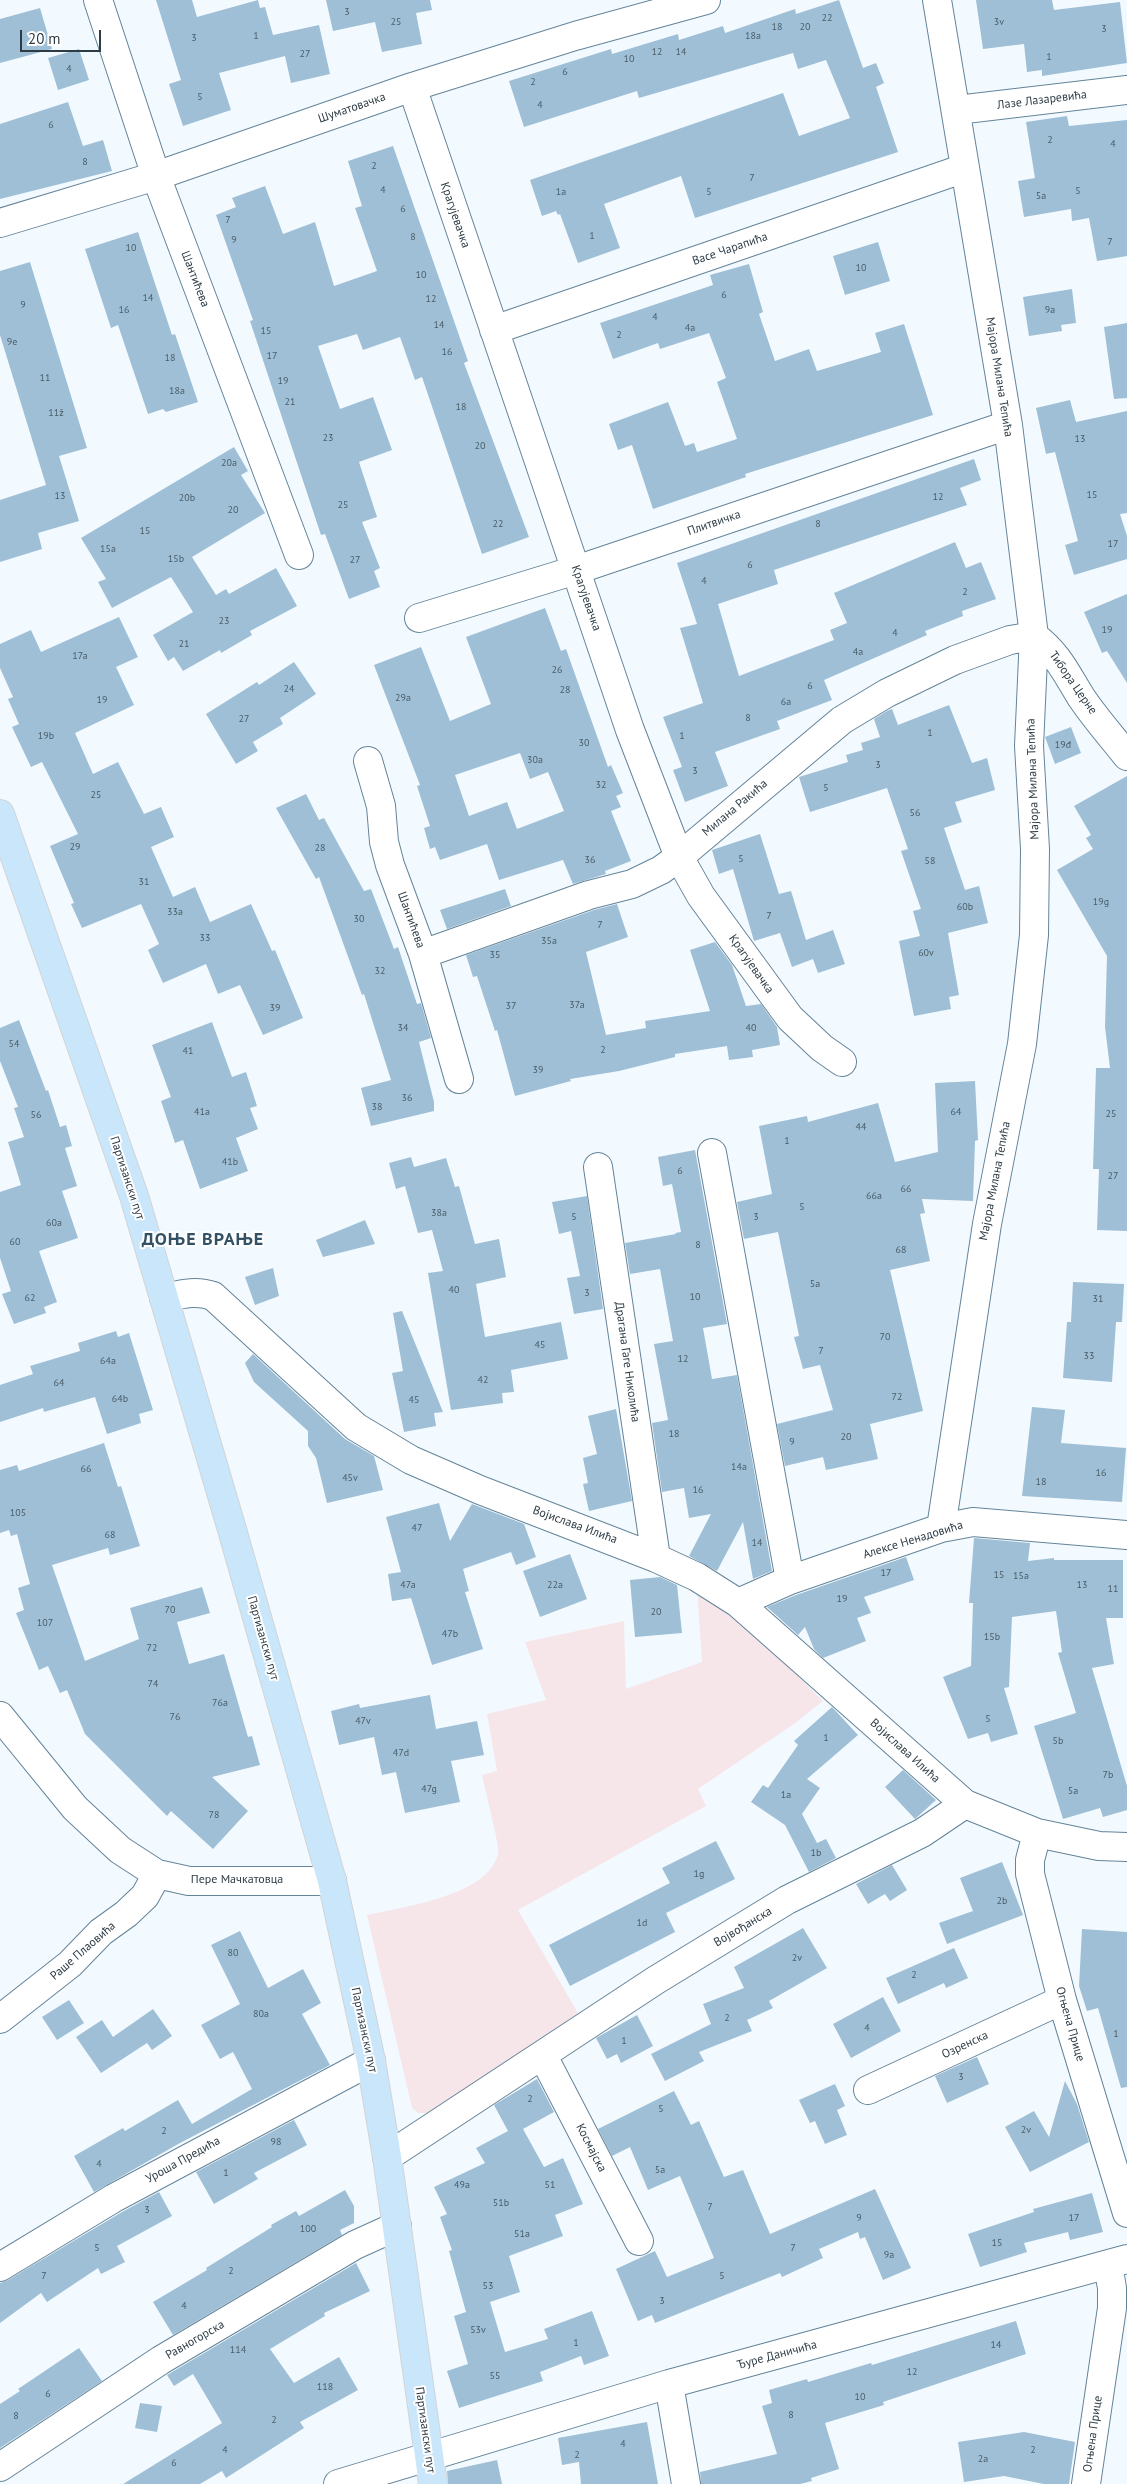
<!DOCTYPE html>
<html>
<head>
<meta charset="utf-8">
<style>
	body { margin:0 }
	#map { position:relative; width:1127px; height:2484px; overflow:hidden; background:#f3faff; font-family:"PT Sans",sans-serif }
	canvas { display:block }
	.scale { position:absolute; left:20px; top:30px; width:81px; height:22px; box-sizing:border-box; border:2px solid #2e3c45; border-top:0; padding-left:6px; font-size:15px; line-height:18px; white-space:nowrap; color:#2e3c45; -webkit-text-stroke:4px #fff; paint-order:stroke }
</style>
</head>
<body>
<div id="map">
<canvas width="1127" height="2484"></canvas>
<div class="scale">20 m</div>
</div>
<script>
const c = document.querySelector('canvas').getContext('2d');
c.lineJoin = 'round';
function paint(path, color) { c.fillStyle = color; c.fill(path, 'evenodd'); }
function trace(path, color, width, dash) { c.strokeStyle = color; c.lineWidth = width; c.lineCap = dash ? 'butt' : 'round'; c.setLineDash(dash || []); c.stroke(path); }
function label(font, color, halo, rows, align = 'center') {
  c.font = font + ' "PT Sans",sans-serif'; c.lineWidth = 4; c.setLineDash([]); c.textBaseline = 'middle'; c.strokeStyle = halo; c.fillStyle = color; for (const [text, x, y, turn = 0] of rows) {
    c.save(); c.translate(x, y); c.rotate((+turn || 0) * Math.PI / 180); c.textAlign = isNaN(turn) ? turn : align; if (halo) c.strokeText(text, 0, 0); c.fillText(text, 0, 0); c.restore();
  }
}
paint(new Path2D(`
	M697 1591 725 1605 823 1701 794 1724 698 1789 706 1806 518 1910 578 2013 431 2113H418L412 2108 367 1915C402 1907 488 1896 498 1854 500 1846 484 1787 482 1775L497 1771 487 1714 546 1700 525 1642 624 1621 626 1689 702 1662Z`), '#f7e6e9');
paint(new Path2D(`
	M156 0H192L197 17 258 0 260 8 265 7 273 35 319 25 330 74 291 83 285 56 219 73 231 110 183 126 169 84 181 80Z
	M326 0H430L432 10 416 13 422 44 382 52 375 22 333 31Z
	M839 0 863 68 876 63 884 83 876 87 898 152 695 218 681 176 604 204 620 248 578 263 560 214 558 215 556 211 542 216 530 180 783 93 799 136 850 118 826 60 798 69 793 53 639 98 637 91 524 127 509 81 611 49 612 54 678 34 679 40 723 26 725 33 795 9 796 14Z
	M976 0H1052L1054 10 1120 2 1127 63 1042 76V70L1027 72 1024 44 983 49Z
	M40 8 52 49 0 63V19Z
	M79 49 89 80 58 90 48 58Z
	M68 102 83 146 103 140 112 171 0 199V124Z
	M1067 116 1069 126 1127 120V256L1097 261 1089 218 1072 221 1071 209 1024 217 1018 181 1035 178 1026 122Z
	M393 146 468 361 464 363 529 537 482 554 422 377 415 380 400 337 363 350 357 334 318 346 340 409 373 397 392 450 359 462 377 517 362 522 380 568 374 571 380 587 349 599 325 534 321 535 250 321 253 320 216 215 236 207 232 198 265 186 283 234 315 222 334 286 377 271 355 208 362 206 348 161Z
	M138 232 172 335 175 334 198 402 166 412 163 409 148 414 118 325 111 328 85 249Z
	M878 242 890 281 845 295 833 256Z
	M30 262 87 448 59 456 79 521 38 533 42 549 0 562V500L46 485 0 335V271Z
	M749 264 763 312 759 314 775 361 809 349 817 371 881 352 875 333 904 324 933 415 745 474 746 477 653 509 632 445 618 450 609 424 668 402 685 446 694 443 697 452 737 439 717 382 726 378 709 333 660 349 658 343 613 359 600 323 713 285 710 275Z
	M1072 289 1076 323 1061 325 1062 331 1029 336 1023 297Z
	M1127 323V398L1114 399 1104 327Z
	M1070 400 1076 422 1127 411V513L1120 514 1127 536V559L1074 575 1065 545 1078 541 1055 452 1046 454 1036 408Z
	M234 447 248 471 241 475 265 513 192 557 216 595 226 589 229 594 276 568 297 606 250 631 252 635 221 653 220 650 183 671 174 657 168 661 153 635 193 612 171 577 112 608 98 582 106 579 81 538Z
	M974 459 981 480 960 488 967 505 774 570 778 584 718 604 739 676 834 640 830 630 847 623 834 593 955 542 966 568 981 562 996 599 962 611 963 616 925 631 927 635 824 680 832 700 777 721 780 729 715 752 728 786 685 802 673 770 682 767 663 717 703 703 680 628 697 624 677 563Z
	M1127 594V683L1107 651 1102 653 1084 612Z
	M545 608 561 651 566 649 608 767 611 765 623 793 616 796 621 807 611 811 631 861 605 871 606 874 573 884 563 860 499 880 487 844 440 860 435 847 430 849 424 828 430 826 417 786 420 785 374 665 421 647 450 721 491 704 466 637ZM520 753 530 779 548 772 564 811 517 829 507 802 469 816 455 775Z
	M119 617 138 657 116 667 134 705 75 733 93 774 118 762 144 814 161 807 174 837 151 847 173 897 195 887 210 922 251 904 272 951 275 950 303 1018 263 1035 240 985 218 994 206 964 163 983 148 950 159 944 141 904 82 928 71 904 74 903 50 846 78 834 42 762 31 767 12 727 19 724 8 699 13 697 0 668V644L31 630 41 652Z
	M294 662 316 694 280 718 283 724 253 742 258 751 236 764 206 714 257 682 259 685Z
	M949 705 972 763 987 758 995 790 955 802 962 822 944 828 965 890 979 886 988 923 948 933 959 995 949 997 951 1009 914 1016 899 941 920 936 913 911 921 909 901 851 908 849 887 788 810 812 799 777 848 762 846 755 863 750 861 743 880 737 874 719 887 711 892 709 898 725Z
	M1071 727 1081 753 1055 764 1045 737Z
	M1127 776V1231L1097 1230 1099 1169H1093L1096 1068H1110L1105 1027 1107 956 1057 870 1093 849 1086 838 1091 835 1074 806Z
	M306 794 319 820 324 818 364 891 371 889 394 949 398 947 417 1004 421 1003 431 1038 419 1042 434 1102V1111L371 1126 361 1088 391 1080 364 994 362 995 319 877 316 879 276 808Z
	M760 834 779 894 791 891 806 940 833 930 845 964 818 973 813 959 792 967 780 933 754 941 733 869 719 874 712 850Z
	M505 889 511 906 447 929 440 910Z
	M617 904 628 937 586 952 606 1035 646 1028 645 1021 710 1011 690 950 715 942 732 965 746 1006 761 1004 777 1027 780 1045 752 1050 753 1057 729 1060 727 1046 675 1054V1057L619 1071 570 1079 571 1081 515 1096 497 1030 495 1031 477 976 473 977 466 955 594 910Z
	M19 1020 46 1091 48 1090 60 1127 66 1125 72 1146 65 1148 77 1186 62 1191 78 1238 39 1251 57 1302 44 1307 46 1313 14 1324 2 1294 11 1291 0 1258V1192L21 1185 8 1142 24 1137 14 1108 18 1107 0 1061V1028Z
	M212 1022 232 1077 246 1072 257 1106 250 1108 258 1129 236 1138 248 1171 200 1189 183 1140 175 1143 161 1101 171 1097 152 1045Z
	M975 1081 978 1140 975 1141 973 1201 922 1199 925 1213 920 1214 930 1261 890 1270 923 1411 870 1424 878 1459 826 1470 823 1457 785 1466 777 1424 833 1410 820 1365 803 1369 794 1337 799 1336 778 1232 744 1239 737 1202 772 1194 759 1126 807 1116 808 1122 878 1103 895 1162 938 1152 935 1083Z
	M695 1150 727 1324 703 1328 712 1379 737 1375 772 1571 753 1579 743 1522 717 1571 689 1556 711 1514 689 1518 684 1488 662 1492 652 1423 668 1420 654 1344 673 1341 660 1269 630 1274 625 1243 676 1234 675 1233 681 1232 672 1184 663 1186 658 1157Z
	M411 1157 414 1167 446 1158 455 1187 459 1186 475 1244 499 1239 506 1277 476 1284 485 1337 561 1322 568 1359 511 1370 514 1392 502 1393 503 1403 451 1410 428 1273 443 1271 432 1230 418 1233 405 1186 396 1189 389 1163Z
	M587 1196 603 1309 574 1314 567 1278 580 1276 571 1231 559 1234 552 1202Z
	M365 1220 375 1244 323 1257 316 1240Z
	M273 1268 279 1296 255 1305 245 1277Z
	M1073 1282 1124 1284 1122 1322H1116L1112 1382 1063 1378 1067 1322H1071Z
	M402 1311 443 1412 434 1413 436 1426 404 1432 392 1373 403 1371 393 1313Z
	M116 1331 118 1337 129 1333 153 1410 139 1414 141 1423 107 1434 95 1397 44 1412 43 1408 0 1422V1385L33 1374 30 1366 80 1351 78 1343Z
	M253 1354 345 1439 374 1456 383 1490 327 1503 316 1458 308 1446V1431L254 1382 245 1363Z
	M1032 1407 1065 1410 1061 1443 1126 1448 1122 1502 1022 1496Z
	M616 1409 632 1501 589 1511 583 1484 588 1483 583 1458 597 1454 588 1416Z
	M104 1443 118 1487 121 1486 140 1546 110 1555 108 1548 52 1565 85 1661 139 1639 130 1608 202 1587 210 1613 177 1622 189 1664 224 1654 248 1737 252 1736 260 1765 212 1777 248 1811 213 1849 171 1811 167 1816 85 1734 67 1690 60 1693 48 1666 39 1670 16 1613 24 1610 18 1588 30 1584 17 1534 11 1536 9 1530 0 1533V1470L17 1465 19 1471Z
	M439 1503 450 1541 472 1504 524 1524 536 1557 516 1565 511 1552 463 1569 469 1591 465 1592 483 1649 432 1665 411 1598 392 1601 388 1574 401 1572 386 1517Z
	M974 1538 1030 1543 1028 1561 1054 1558V1560H1123V1618H1106L1114 1664 1092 1668 1127 1786V1810L1103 1817 1100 1808 1063 1819 1034 1726 1076 1713 1058 1653 1062 1652 1056 1611 1012 1617 1009 1687 1004 1688 1018 1734 991 1742 988 1733 968 1739 943 1677 971 1666 973 1603H969Z
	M570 1554 587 1599 540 1617 523 1571Z
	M906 1557 914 1580 864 1597 871 1613 857 1618 866 1641 823 1658 814 1649 805 1627 798 1635 767 1607 796 1595Z
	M660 1577 677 1585 682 1633 635 1637 630 1580Z
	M430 1695 436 1729 477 1721 484 1755 451 1761 460 1802 405 1813 396 1772 382 1775 374 1737 339 1745 331 1711 359 1704 360 1708Z
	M832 1707 858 1735 807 1779 820 1788 802 1814 817 1843 826 1839 836 1858 809 1872 785 1825 751 1802 763 1785 768 1788 798 1745 794 1741Z
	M903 1770 936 1800 915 1819 885 1787Z
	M716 1841 735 1879 666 1913 675 1932 570 1986 549 1945 670 1883 662 1868Z
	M1002 1862 1023 1915 947 1944 939 1923 973 1911 960 1878Z
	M892 1865 907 1890 890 1901 885 1894 868 1904 856 1884Z
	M803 1928 827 1968 769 2001 773 2008 747 2020 752 2031 699 2052 704 2061 665 2081 651 2054 711 2024 703 2004 744 1988 734 1967Z
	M1082 1929 1127 1932V2087L1121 2088 1098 2008 1087 2011 1079 1986Z
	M240 1931 268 1988 303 1969 321 2003 302 2014 330 2065 180 2143 94 2192 74 2156 123 2128 125 2131 178 2100 192 2124 252 2089 233 2052 220 2059 201 2025 240 2004 211 1945Z
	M954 1948 968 1978 946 1988 944 1983 898 2004 886 1978Z
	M883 1997 901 2031 851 2058 833 2024Z
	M69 2000 84 2023 57 2040 42 2017Z
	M153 2009 172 2036 152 2050 147 2043 101 2073 76 2037 102 2020 113 2037Z
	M637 2015 653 2046 621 2063 617 2054 607 2059 596 2038Z
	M977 2057 989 2084 947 2103 935 2076Z
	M537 2079 554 2112 523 2129 544 2167 563 2158 583 2204 555 2215 563 2236 509 2256 520 2292 490 2302 505 2352 548 2339 544 2329 592 2311 609 2356 584 2365 581 2356 540 2372 543 2381 459 2408 447 2371 468 2364 454 2316 466 2312 449 2251 452 2250 440 2217 447 2214 434 2187 485 2163 476 2148 508 2131 494 2105Z
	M1065 2081 1077 2104 1089 2142 1030 2172 1005 2127 1034 2111 1049 2137Z
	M835 2084 845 2106 837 2110 847 2135 825 2144 815 2121 810 2123 799 2100Z
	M674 2091 691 2125 699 2121 724 2177 743 2170 770 2234 875 2189 911 2268 883 2280 865 2237 860 2239 858 2232 819 2249 823 2258 782 2277 780 2273 655 2323 652 2315 638 2321 616 2269 655 2251 667 2277 714 2258 680 2176 648 2190 630 2147 612 2156 598 2129Z
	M294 2120 307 2145 254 2173 258 2179 214 2204 196 2172Z
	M345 2190 354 2206V2223L340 2230 342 2235 173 2335 153 2302 207 2270 206 2268 272 2227 271 2225 296 2211 299 2216Z
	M159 2192 172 2216 117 2246 125 2262 101 2274 98 2268 47 2302 41 2293 0 2323V2283L8 2280 122 2212Z
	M1092 2193 1103 2232 1070 2240 1068 2232 1024 2243 1027 2252 980 2267 968 2234 1034 2212 1033 2209Z
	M356 2263 370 2291 324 2313 325 2316 270 2349 294 2383 339 2357 358 2390 300 2422 304 2428 226 2478 222 2471 200 2484H123L222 2423 193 2374 174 2386 167 2375Z
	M1016 2321 1026 2354 883 2402 884 2405 825 2423 839 2469 811 2478 812 2481 800 2484H701L700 2472 777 2454 762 2406 772 2403 769 2390 807 2379 808 2382 871 2363 872 2365Z
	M79 2348 102 2381 0 2448V2404L20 2391 18 2389Z
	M140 2403 162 2406 157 2432 135 2428Z
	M647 2422 658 2484H581L579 2462 562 2465 558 2438Z
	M1024 2432 1075 2442 1069 2484H1044L1004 2476 964 2482 958 2442Z
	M497 2460 502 2484H448L447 2471Z`), '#9ebfd6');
const minor = new Path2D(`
	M98 0 156 176 299 555
	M937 0 1008 425 1034 636 1029 746 1035 849 1034 935 1022 1044 987 1224 941 1528
	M412 87 630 730 679 857 701 896 790 1018 822 1048 842 1062
	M957 110 1127 90
	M0 223 156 176 412 87 575 36 706 0
	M494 330 965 168
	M419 618 576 570 1008 425
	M368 761 381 806 384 842 390 865 423 954 459 1079
	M423 954 589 895 632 884 661 870 679 857 842 720 887 693 955 660 1010 640 1034 636C1058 654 1066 673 1081 697 1095 718 1112 737 1127 756
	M712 1153 790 1580
	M598 1167 656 1558
	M164 1298C182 1294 196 1290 213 1296L356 1427 411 1460 480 1490 656 1558 697 1577 738 1603 965 1804 1037 1833 1099 1846 1127 1847
	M738 1603 790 1580 941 1528 973 1522 1127 1535
	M0 1716 75 1808 120 1850 157 1874 189 1881H332
	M1037 1833 1030 1860V1874L1062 2000 1127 2213
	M0 2019 70 1964 101 1932 126 1914 145 1896 157 1874
	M543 2056 639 2241
	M868 2090 1062 2000
	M387 2157 656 1980 787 1900 922 1833 965 1804
	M0 2267 114 2198 371 2061
	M669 2384 686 2484
	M0 2467 161 2360 355 2245 397 2226
	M338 2484 669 2384 1127 2259
	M1086 2484 1112 2308V2288L1108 2265`);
const major = new Path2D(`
	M0 814 134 1196 233 1533 332 1881 371 2061 387 2157 433 2484`);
trace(minor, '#648499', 30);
trace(major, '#d1d4d6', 30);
trace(minor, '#fff', 28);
trace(major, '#c9e6fa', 28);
label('10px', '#4a5d69', null, [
	["3",347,12],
	["22",827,18],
	["25",396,22],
	["3v",999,22],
	["18",777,27],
	["20",805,27],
	["3",1104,29],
	["1",256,36],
	["18a",753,36],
	["3",194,38],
	["12",657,52],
	["14",681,52],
	["27",305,54],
	["1",1049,57],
	["10",629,59],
	["4",69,69],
	["6",565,72],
	["2",533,82],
	["5",200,97],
	["4",540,105],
	["6",51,125],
	["2",1050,140],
	["4",1113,144],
	["8",85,162],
	["2",374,166],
	["7",752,178],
	["4",383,190],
	["5",1078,191],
	["1a",561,192],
	["5",709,192],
	["5a",1041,196],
	["6",403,209],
	["7",228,220],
	["1",592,236],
	["8",413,237],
	["9",234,240],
	["7",1110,242],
	["10",131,248],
	["10",861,268],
	["10",421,275],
	["6",724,295],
	["14",148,298],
	["12",431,299],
	["9",23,305],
	["16",124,310],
	["9a",1050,310],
	["4",655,317],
	["14",439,325],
	["4a",690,328],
	["15",266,331],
	["2",619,335],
	["9e",12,342],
	["16",447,352],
	["17",272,356],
	["18",170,358],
	["11",45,378],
	["19",283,381],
	["18a",177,391],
	["21",290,402],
	["18",461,407],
	["11ž",56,413],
	["23",328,438],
	["13",1080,439],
	["20",480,446],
	["20a",229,463],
	["15",1092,495],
	["13",60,496],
	["12",938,497],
	["20b",187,498],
	["25",343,505],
	["20",233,510],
	["22",498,524],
	["8",818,524],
	["15",145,531],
	["17",1113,544],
	["15a",108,549],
	["15b",176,559],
	["27",355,560],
	["6",750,565],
	["4",704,581],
	["2",965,592],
	["23",224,621],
	["19",1107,630],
	["4",895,633],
	["21",184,644],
	["4a",858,652],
	["17a",80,656],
	["26",557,670],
	["6",810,686],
	["24",289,689],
	["28",565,690],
	["29a",403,698],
	["19",102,700],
	["6a",786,702],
	["8",748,718],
	["27",244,719],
	["1",930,733],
	["19b",46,736],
	["1",682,736],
	["30",584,743],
	["19đ",1063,745],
	["30a",535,760],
	["3",878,765],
	["3",695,771],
	["32",601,785],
	["5",826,788],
	["25",96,795],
	["56",915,813],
	["29",75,847],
	["28",320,848],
	["5",741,859],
	["36",590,860],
	["58",930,861],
	["31",144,882],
	["19g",1101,902],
	["60b",965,907],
	["33a",175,912],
	["7",769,916],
	["30",359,919],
	["7",600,925],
	["33",205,938],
	["35a",549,941],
	["60v",926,953],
	["35",495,955],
	["32",380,971],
	["37a",577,1005],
	["37",511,1006],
	["39",275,1008],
	["34",403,1028],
	["40",751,1028],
	["54",14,1044],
	["2",603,1050],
	["41",188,1051],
	["39",538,1070],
	["36",407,1098],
	["38",377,1107],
	["41a",202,1112],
	["64",956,1112],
	["25",1111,1114],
	["56",36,1115],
	["44",861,1127],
	["1",787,1141],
	["41b",230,1162],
	["6",680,1171],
	["27",1113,1176],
	["66",906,1189],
	["66a",874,1196],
	["5",802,1207],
	["38a",439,1213],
	["5",574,1217],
	["3",756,1217],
	["60a",54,1223],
	["60",15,1242],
	["8",698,1245],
	["68",901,1250],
	["5a",815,1284],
	["40",454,1290],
	["3",587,1293],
	["10",695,1297],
	["62",30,1298],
	["31",1098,1299],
	["70",885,1337],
	["45",540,1345],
	["7",821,1351],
	["33",1089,1356],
	["12",683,1359],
	["64a",108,1361],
	["42",483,1380],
	["64",59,1383],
	["72",897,1397],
	["64b",120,1399],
	["45",414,1400],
	["18",674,1434],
	["20",846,1437],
	["9",792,1442],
	["14a",739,1467],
	["66",86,1469],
	["16",1101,1473],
	["45v",350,1478],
	["18",1041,1482],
	["16",698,1490],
	["105",18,1513],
	["47",417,1528],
	["68",110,1535],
	["14",757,1543],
	["17",886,1573],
	["15",999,1575],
	["15a",1021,1576],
	["47a",408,1585],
	["22a",555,1585],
	["13",1082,1585],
	["11",1113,1589],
	["19",842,1599],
	["70",170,1610],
	["20",656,1612],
	["107",45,1623],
	["47b",450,1634],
	["15b",992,1637],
	["72",152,1648],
	["74",153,1684],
	["76a",220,1703],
	["76",175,1717],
	["5",988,1719],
	["47v",363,1721],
	["1",826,1738],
	["5b",1058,1741],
	["47d",401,1753],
	["7b",1108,1775],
	["47g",429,1789],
	["5a",1073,1791],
	["1a",786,1795],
	["78",214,1815],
	["1b",816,1853],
	["1g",699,1874],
	["2b",1002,1901],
	["1d",642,1923],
	["80",233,1953],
	["2v",797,1958],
	["2",914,1975],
	["80a",261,2014],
	["2",727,2018],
	["4",867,2028],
	["1",1116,2034],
	["1",624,2041],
	["3",961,2077],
	["2",530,2099],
	["5",661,2109],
	["2v",1026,2130],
	["2",164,2131],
	["98",276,2142],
	["4",99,2164],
	["5a",660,2170],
	["1",226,2173],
	["49a",462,2185],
	["51",550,2185],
	["51b",501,2203],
	["7",710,2207],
	["3",147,2210],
	["9",859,2218],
	["17",1074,2218],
	["100",308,2229],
	["51a",522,2234],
	["15",997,2243],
	["5",97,2248],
	["7",793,2248],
	["9a",889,2255],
	["2",231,2271],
	["7",44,2276],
	["5",722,2276],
	["53",488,2286],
	["3",662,2301],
	["4",184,2306],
	["53v",478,2330],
	["1",576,2343],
	["14",996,2345],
	["114",238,2350],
	["12",912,2372],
	["55",495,2376],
	["118",325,2387],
	["6",48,2394],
	["10",860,2397],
	["8",791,2415],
	["8",16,2416],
	["2",274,2420],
	["4",623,2444],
	["4",225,2450],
	["2",1033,2450],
	["2",577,2455],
	["2a",983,2459],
	["6",174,2463]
]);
label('12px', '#2e3c45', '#fff', [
	["Лазе Лазаревића",1042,100,-7],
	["Шуматовачка",352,108,-19],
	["Крагујевачка",455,215,71],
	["Васе Чарапића",730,249,-19],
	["Шантићева",195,279,69],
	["Мајора Милана Тепића",999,377,81],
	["Плитвичка",714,523,-19],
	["Крагујевачка",586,598,71],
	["Тибора Церне",1073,683,55],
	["Мајора Милана Тепића",1033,779,-92],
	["Милана Ракића",735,808,-40],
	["Шантићева",411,920,70],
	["Крагујевачка",751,964,55],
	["Партизански пут",127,1178,72],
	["Мајора Милана Тепића",995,1181,-79],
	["Драгана Гаге Николића",627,1362,82],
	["Војислава Илића",575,1525,20],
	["Алексе Ненадовића",913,1540,-17],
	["Партизански пут",263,1638,74],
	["Војислава Илића",905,1751,42],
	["Пере Мачкатовца",237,1880],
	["Војвођанска",743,1927,-31],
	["Раше Плаовића",83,1951,-41],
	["Огњена Прице",1070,2024,74],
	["Партизански пут",364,2030,78],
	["Озренска",965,2045,-25],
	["Космајска",591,2148,63],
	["Уроша Предића",183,2160,-29],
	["Равногорска",195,2340,-30],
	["Ђуре Даничића",777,2355,-15],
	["Партизански пут",425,2430,82],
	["Огњена Прице",1093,2434,-82]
]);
c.letterSpacing = '1px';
label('bold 18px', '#335164', '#fff', [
	["ДОЊЕ ВРАЊЕ",203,1240]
]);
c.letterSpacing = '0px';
</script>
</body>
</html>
